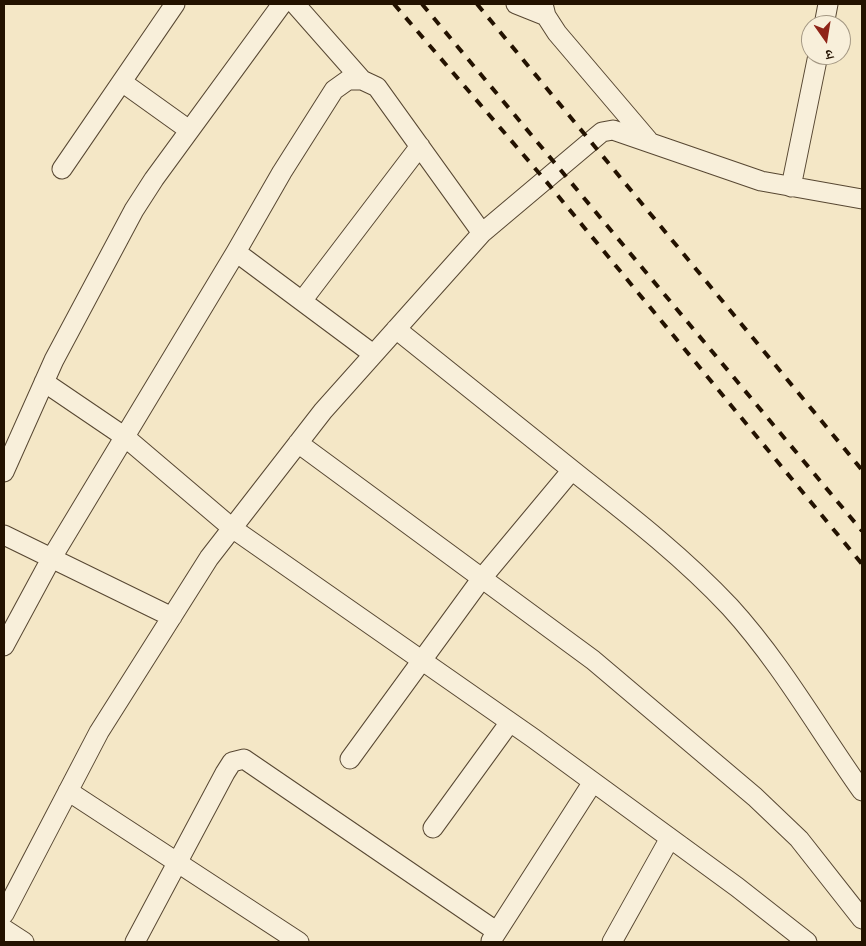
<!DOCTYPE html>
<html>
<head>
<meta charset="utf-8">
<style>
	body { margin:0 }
	#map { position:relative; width:866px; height:946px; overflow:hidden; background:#f4e7c6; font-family:"IM FELL English","Noto Serif Devanagari",serif }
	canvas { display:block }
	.frame { position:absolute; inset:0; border:5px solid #231200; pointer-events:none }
	.north { position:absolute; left:801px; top:15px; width:50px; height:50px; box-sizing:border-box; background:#f8efda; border:1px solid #a39783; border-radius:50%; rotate:167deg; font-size:14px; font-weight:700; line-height:20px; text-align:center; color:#231200 }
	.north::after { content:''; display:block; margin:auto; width:18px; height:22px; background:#8f2418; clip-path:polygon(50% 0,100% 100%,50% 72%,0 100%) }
</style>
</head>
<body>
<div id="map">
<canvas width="866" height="946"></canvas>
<div class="frame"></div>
<div class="north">उ</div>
</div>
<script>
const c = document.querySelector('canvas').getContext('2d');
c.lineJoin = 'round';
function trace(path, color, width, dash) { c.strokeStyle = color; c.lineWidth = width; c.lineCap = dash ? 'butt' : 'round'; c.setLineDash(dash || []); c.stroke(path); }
const minor = new Path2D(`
	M295 4 362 80
	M516 4 546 16
	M543 4 546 16 557 33 648 140
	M824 25 828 4
	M122 82 189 130
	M62 169 175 4
	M791 187 818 55
	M236 252 373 354
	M302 301 420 146
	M396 329C458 378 520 428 582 478 633 518 685 559 730 607 781 663 818 729 862 791
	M44 382 125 437 232 528 533 738 737 887 807 942
	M298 443 593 660 755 797 799 839 862 919
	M4 472 54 360 134 210 154 179 282 4
	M4 535 172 617
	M4 646 51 559 236 252 282 172 334 90 348 80H362L377 87 482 233
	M350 759 482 578 572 470
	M68 791 299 942
	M433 828 510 722
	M4 914 99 732 209 558 323 411 482 233 596 137 602 132 613 130 761 181 862 199
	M4 929 24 942
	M491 941 593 782
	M135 942 225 773 232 762 244 759 496 931
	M612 942 670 838`);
trace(minor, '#574732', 21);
trace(minor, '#f8efda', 19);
trace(new Path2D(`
	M394 4 545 180 862 564
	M422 4 862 531
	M477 4 862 470`), '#231200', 4, [9, 9]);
</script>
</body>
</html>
